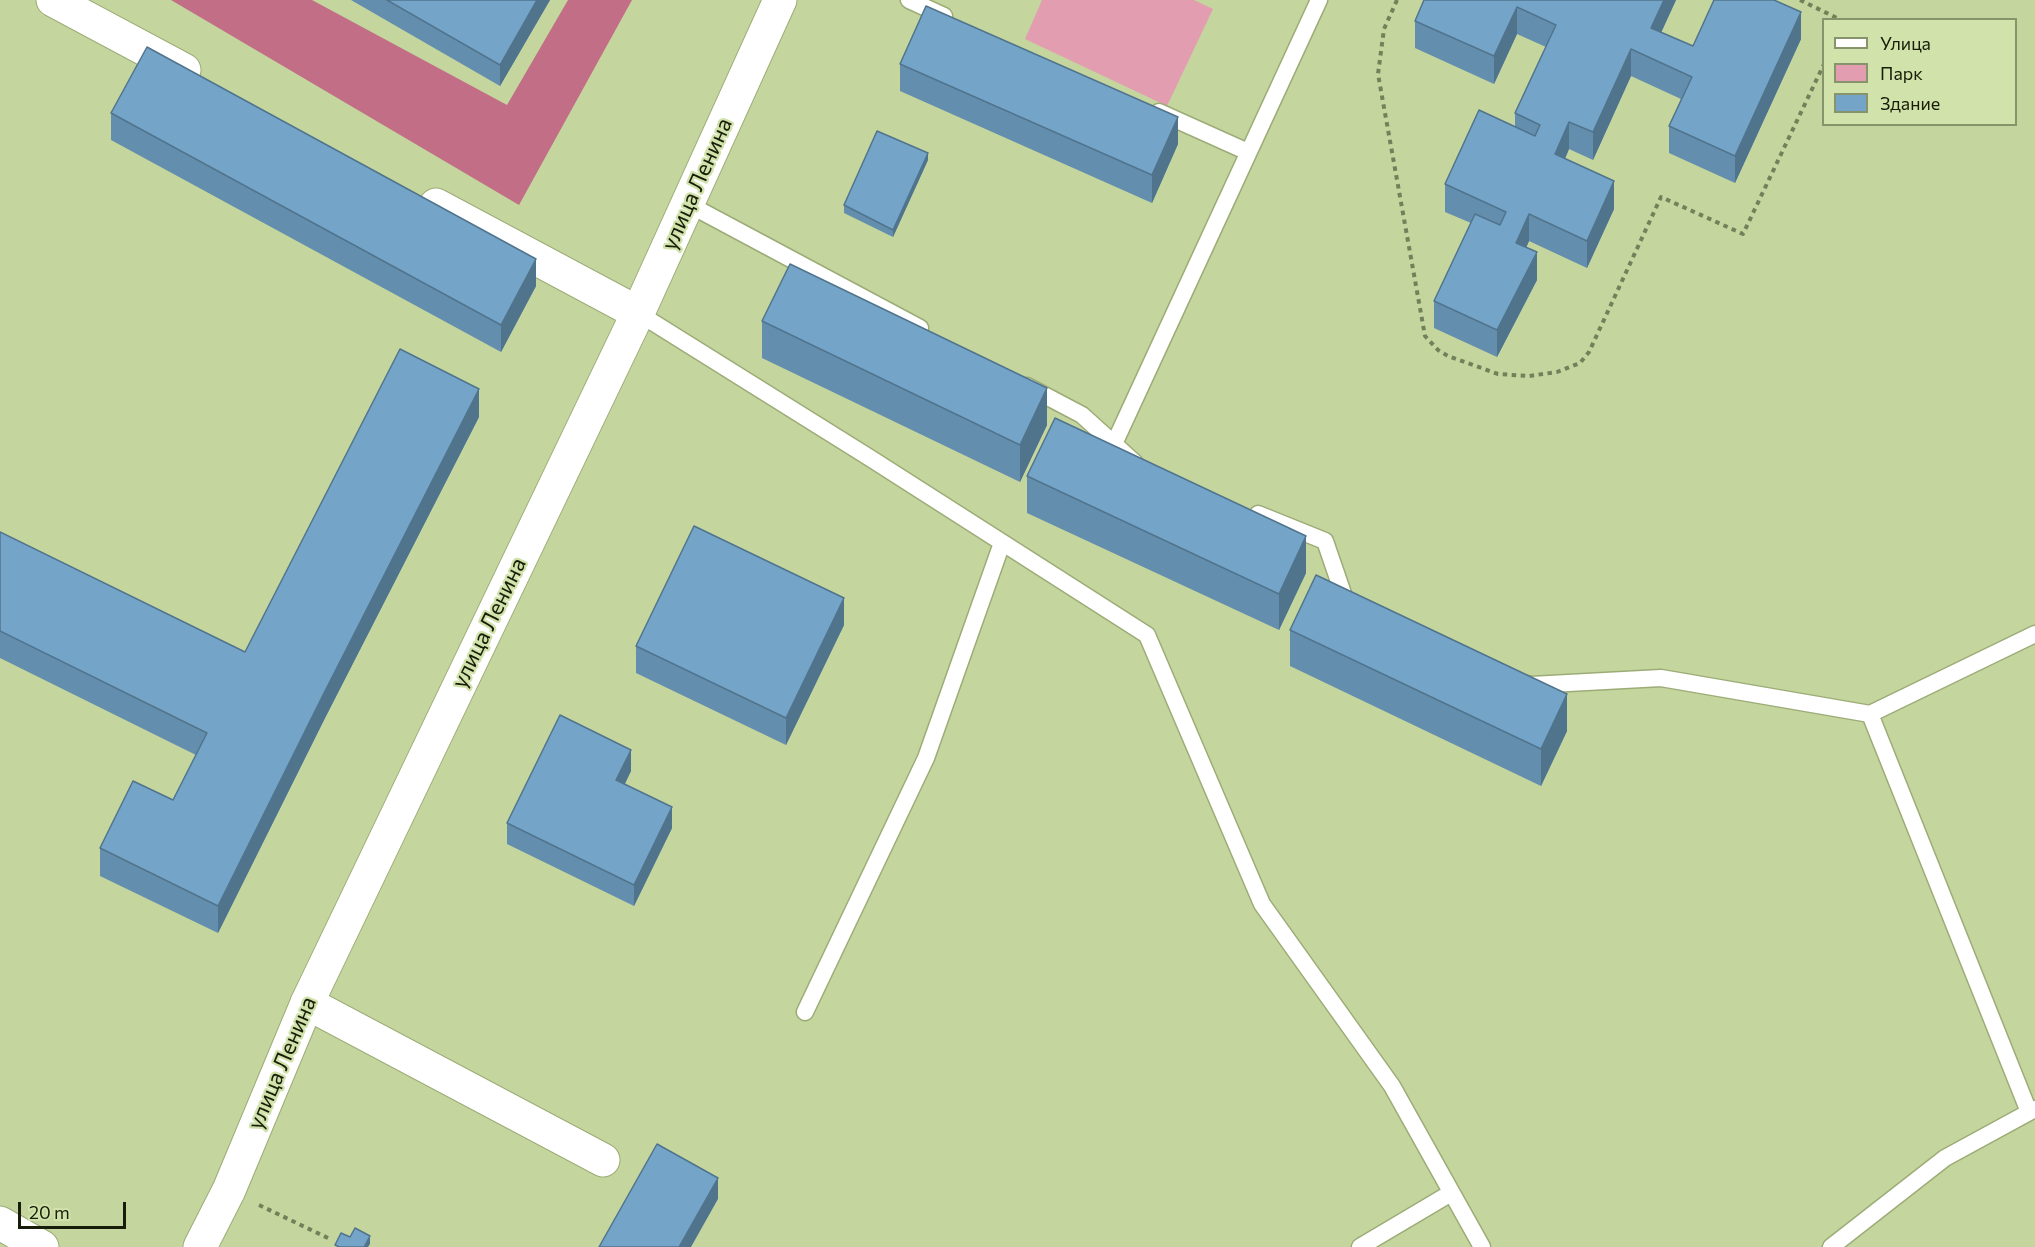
<!DOCTYPE html>
<html>
<head>
<meta charset="utf-8">
<style>
	body { margin:0 }
	#map { position:relative; width:2035px; height:1247px; overflow:hidden; background:#c4d59e; font-family:Commissioner,sans-serif }
	canvas { display:block }
	.legend { position:absolute; left:1822px; top:18px; width:195px; height:108px; box-sizing:border-box; background:#d1e2ab; border:2px solid #87936a; margin:0; padding:8px 10px; list-style:none; font-size:18px; color:#171d08 }
	.legend li { display:flex; align-items:center; gap:12px; height:30px }
	.legend b { width:30px; border:2px solid #87936a }
	.scale { position:absolute; left:18px; top:1202px; width:108px; height:27px; box-sizing:border-box; border:3px solid #171d08; border-top:0; padding-left:8px; font-size:18px; line-height:21px; white-space:nowrap; color:#171d08; -webkit-text-stroke:4px #d1e2ab; paint-order:stroke }
</style>
</head>
<body>
<div id="map">
<canvas width="2035" height="1247"></canvas>
<ul class="legend">
<li><b style="height:8px;background:#fff"></b>Улица</li>
<li><b style="height:16px;background:#e39db0"></b>Парк</li>
<li><b style="height:16px;background:#74a5c9"></b>Здание</li>
</ul>
<div class="scale">20 m</div>
</div>
<script>
const c = document.querySelector('canvas').getContext('2d');
c.lineJoin = 'round';
function paint(path, color) { c.fillStyle = color; c.fill(path, 'evenodd'); }
function trace(path, color, width, dash) { c.strokeStyle = color; c.lineWidth = width; c.lineCap = dash ? 'butt' : 'round'; c.setLineDash(dash || []); c.stroke(path); }
function label(font, color, halo, rows, align = 'center') {
  c.font = font + ' Commissioner,sans-serif'; c.lineWidth = 4.5; c.setLineDash([]); c.textBaseline = 'middle'; c.strokeStyle = halo; c.fillStyle = color; for (const [text, x, y, turn = 0] of rows) {
    c.save(); c.translate(x, y); c.rotate((+turn || 0) * Math.PI / 180); c.textAlign = isNaN(turn) ? turn : align; if (halo) c.strokeText(text, 0, 0); c.fillText(text, 0, 0); c.restore();
  }
}
paint(new Path2D(`
	M1042 0H1194L1213 9 1167 106 1025 39Z`), '#e39db0');
paint(new Path2D(`
	M171 0H312L507 105 568 0H632L519 205Z`), '#c16e86');
const lane = new Path2D(`
	M909 0 944 16
	M1159 112 1248 152
	M688 204 920 328
	M638 313 870 458 1147 635 1262 904 1392 1086 1482 1247
	M1027 386 1082 415 1135 463
	M1114 444 1319 0
	M1258 514 1325 541 1347 605
	M1527 684 1531 685 1661 678 1870 714 2029 1112
	M1870 714 2035 634
	M805 1012 926 758 1002 543
	M1360 1247 1451 1193
	M1831 1247 1945 1158 2035 1109`);
const street = new Path2D(`
	M53 0 184 70
	M436 205 638 313
	M307 1003 603 1160`);
const secondary = new Path2D(`
	M0 1223 42 1247
	M200 1247 229 1190 307 1003 638 313 780 0`);
trace(lane, '#9dac77', 19);
trace(street, '#9dac77', 35);
trace(secondary, '#9dac77', 35);
trace(new Path2D(`
	M1397 0 1384 29 1378 74 1425 336 1438 350 1448 356 1498 374 1529 376 1557 372 1580 363 1589 352 1661 197 1743 234 1824 64
	M1800 0 1841 20
	M259 1205 330 1239`), '#748059', 4, [4.5, 4.5]);
trace(lane, '#fff', 16);
trace(street, '#fff', 33);
trace(secondary, '#fff', 33);
paint(new Path2D(`
	M351 0H550L500 86Z
	M1424 0H1676L1661 32 1693 46 1801 39 1735 183 1669 153V126L1681 99 1631 76 1593 160 1569 149 1565 159 1614 209 1587 268 1529 241 1526 248 1537 280 1497 357 1434 328V301L1471 223 1445 212V184L1515 127V113L1546 47 1517 34 1494 84 1415 48V21Z
	M900 64 1178 144 1152 203 900 91Z
	M111 113 536 286 501 352 111 140Z
	M928 160 893 237 844 213V205Z
	M762 321 1047 425 1020 482 762 358Z
	M479 417 324 720 218 933 100 876V848L173 800 196 755 0 658V532L245 652Z
	M1027 476 1306 573 1279 630 1027 513Z
	M844 625 786 745 636 673V646Z
	M1290 630 1567 731 1541 786 1290 666Z
	M631 771 625 784 672 828 634 906 507 844V823Z`), '#648ead');
paint(new Path2D(`
	M537 0H550L500 86V65Z
	M1664 0H1676L1651 55V28Z
	M1517 7V34L1494 84V56Z
	M1801 12V39L1735 183V156Z
	M1631 49V76L1593 160V132Z
	M1178 117V144L1152 203V175Z
	M1569 122V149L1555 181V154Z
	M928 153V160L893 237V230Z
	M1614 181V209L1587 268V241Z
	M1529 214V241L1516 270V243Z
	M1537 252V280L1497 357V330Z
	M536 259V286L501 352V325Z
	M1047 388V425L1020 482V445Z
	M479 389V417L324 720 218 933V906L324 693Z
	M1306 536V573L1279 630V594Z
	M844 598V625L786 745V718Z
	M1567 694V731L1541 786V749Z
	M631 750V771L616 801V780Z
	M672 807V828L634 906V885Z
	M718 1178V1199L691 1247H679Z
	M370 1236V1244L368 1247H364Z`), '#51748d');
const building = new Path2D(`
	M387 0H537L500 65Z
	M1424 0H1664L1651 28 1693 46 1714 0H1774L1801 12 1735 156 1669 126 1692 77 1631 49 1593 132 1569 122 1555 154 1614 181 1587 241 1529 214 1516 243 1537 252 1497 330 1434 301 1475 214 1500 225 1506 212 1445 184 1479 110 1535 136 1540 125 1515 113 1556 25 1517 7 1494 56 1415 21Z
	M926 6 1178 117 1152 175 900 64Z
	M147 47 536 259 501 325 111 113Z
	M877 131 928 153 893 230 844 205Z
	M790 264 1047 388 1020 445 762 321Z
	M400 349 479 389 324 693 218 906 100 848 133 781 173 800 207 733 0 631V532L245 652Z
	M1055 418 1306 536 1279 594 1027 476Z
	M694 526 844 598 786 718 636 646Z
	M1316 575 1567 694 1541 749 1290 630Z
	M560 715 631 750 616 780 672 807 634 885 507 823Z
	M657 1144 718 1178 679 1247H599Z
	M355 1228 370 1236 364 1247H339L335 1245 341 1233 350 1237Z`);
paint(building, '#74a5c9');
trace(building, '#51748d', 1.5);
label('22px', '#171d08', '#d1e2ab', [
	["улица Ленина",697,184,-66],
	["улица Ленина",489,623,-64],
	["улица Ленина",282,1063,-67]
]);
</script>
</body>
</html>
